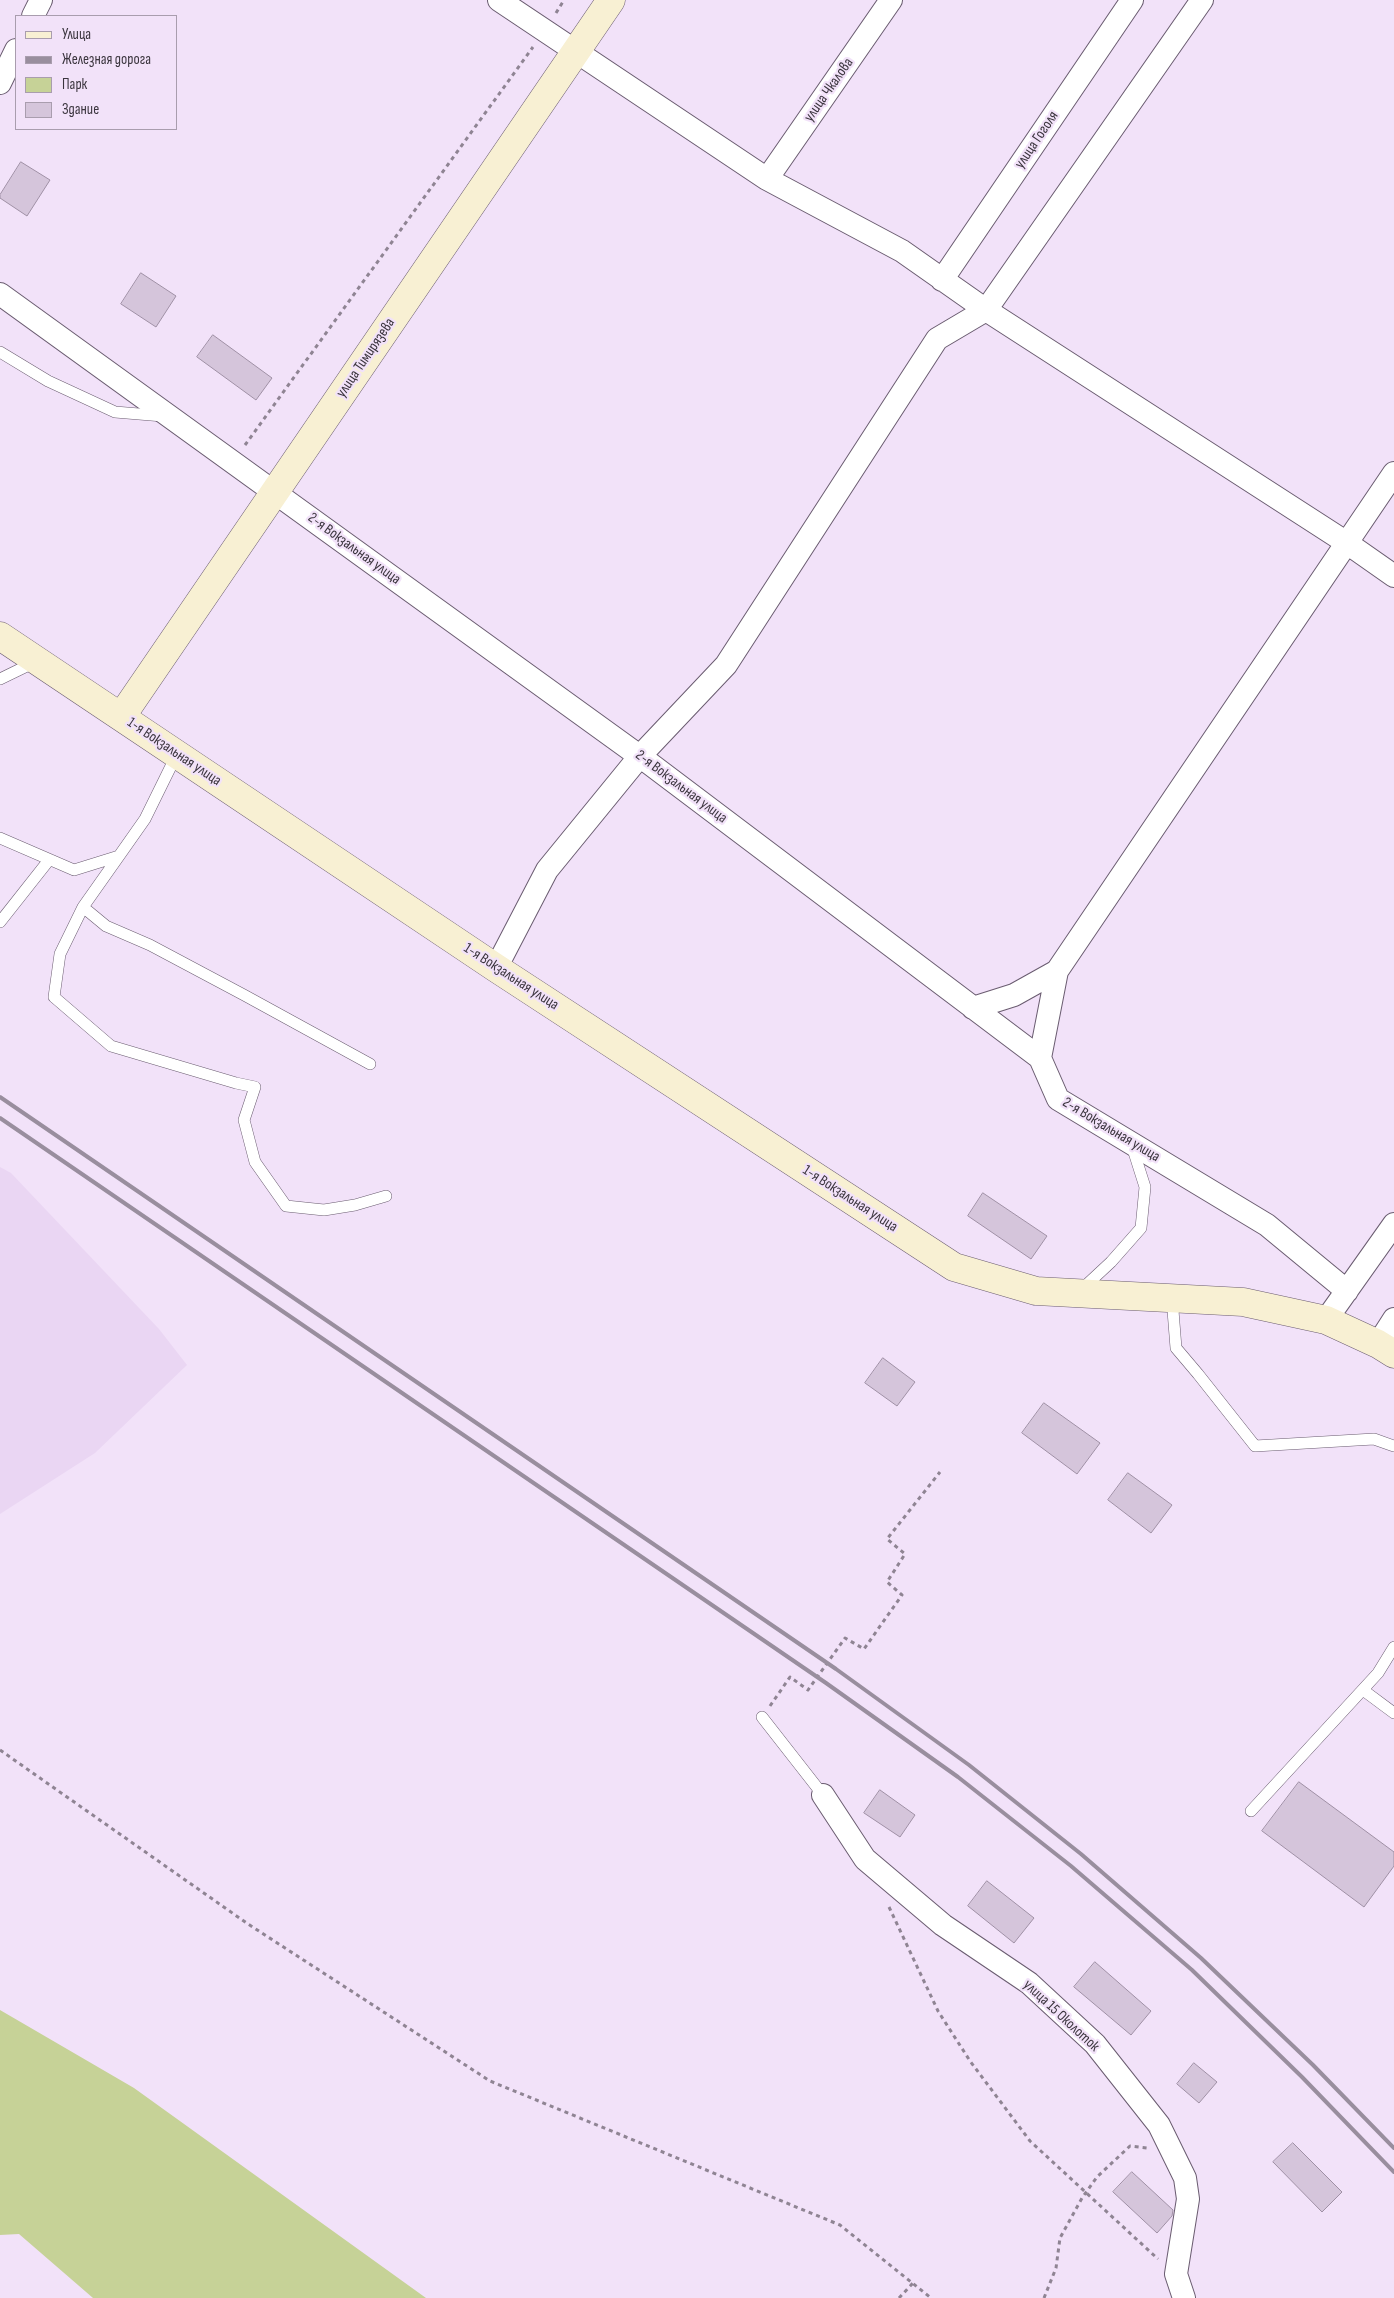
<!DOCTYPE html>
<html>
<head>
<meta charset="utf-8">
<style>
	body { margin:0 }
	#map { position:relative; width:1394px; height:2298px; overflow:hidden; background:#f2e2f9; font-family:"Sofia Sans Condensed",sans-serif }
	canvas { display:block }
	.legend { position:absolute; left:15px; top:15px; width:162px; height:115px; box-sizing:border-box; background:#f2e2f9; border:1px solid #a99dae; margin:0; padding:6px 9px; list-style:none; font-size:15px; color:#3b353e }
	.legend li { display:flex; align-items:center; gap:10px; height:25px }
	.legend b { width:25px; border:1px solid #a99dae }
</style>
</head>
<body>
<div id="map">
<canvas width="1394" height="2298"></canvas>
<ul class="legend">
<li><b style="height:6px;background:#f8f0d3"></b>Улица</li>
<li><b style="height:6px;background:#998e9e"></b>Железная дорога</li>
<li><b style="height:14px;background:#c6d297"></b>Парк</li>
<li><b style="height:14px;background:#d5c5db"></b>Здание</li>
</ul>
</div>
<script>
const c = document.querySelector('canvas').getContext('2d');
c.lineJoin = 'round';
function paint(path, color) { c.fillStyle = color; c.fill(path, 'evenodd'); }
function trace(path, color, width, dash) { c.strokeStyle = color; c.lineWidth = width; c.lineCap = dash ? 'butt' : 'round'; c.setLineDash(dash || []); c.stroke(path); }
function label(font, color, halo, rows, align = 'center') {
  c.font = font + ' "Sofia Sans Condensed",sans-serif'; c.lineWidth = 4.5; c.setLineDash([]); c.textBaseline = 'middle'; c.strokeStyle = halo; c.fillStyle = color; for (const [text, x, y, turn = 0] of rows) {
    c.save(); c.translate(x, y); c.rotate((+turn || 0) * Math.PI / 180); c.textAlign = isNaN(turn) ? turn : align; if (halo) c.strokeText(text, 0, 0); c.fillText(text, 0, 0); c.restore();
  }
}
paint(new Path2D(`
	M0 1167 11 1173 159 1329 187 1365 95 1453 0 1514Z`), '#ead6f3');
paint(new Path2D(`
	M0 2010 134 2088 426 2298H93L19 2234 0 2235Z`), '#c6d297');
const building = new Path2D(`
	M21 162 50 180 27 216 0 198V195Z
	M141 273 176 296 156 327 121 304Z
	M213 335 272 378 256 400 197 357Z
	M983 1193 1047 1236 1031 1259 968 1216Z
	M883 1358 915 1382 897 1406 865 1383Z
	M1044 1403 1100 1443 1077 1474 1022 1433Z
	M1128 1473 1172 1505 1151 1533 1108 1500Z
	M1299 1782 1394 1852V1866L1364 1907 1262 1831Z
	M880 1790 915 1815 900 1837 864 1813Z
	M987 1881 1034 1918 1014 1943 968 1906Z
	M1095 1962 1151 2011 1131 2035 1074 1987Z
	M1194 2063 1217 2082 1199 2103 1177 2084Z
	M1293 2143 1342 2192 1322 2212 1273 2162Z
	M1132 2172 1173 2210 1172 2216 1157 2233 1113 2192Z`);
paint(building, '#d5c5db');
trace(building, '#9f90a5', 1);
const lane = new Path2D(`
	M0 352 48 381 115 412 163 416
	M0 679 35 662
	M0 838 74 870 119 856 145 819 177 754
	M119 856 83 907 106 926 150 945 244 995 370 1064
	M83 907 60 954 54 997 111 1046 236 1083 255 1087 244 1120 255 1162 286 1206 324 1210 355 1205 386 1196
	M0 922 49 860
	M1082 1289 1111 1262 1141 1228 1145 1187 1132 1146
	M1172 1298 1176 1348 1198 1374 1255 1446 1374 1439 1394 1446
	M1363 1690 1394 1713
	M762 1717 823 1795
	M1251 1811 1378 1673 1394 1647`);
const street = new Path2D(`
	M499 0 767 179 902 251 986 310 1347 543 1394 576
	M33 16 41 0
	M0 83 16 50
	M767 179 891 0
	M942 280 1132 0
	M0 294 649 763 1040 1058 1058 1099 1267 1225 1347 1291
	M496 968 547 870 640 756 726 665 937 339 986 310 1202 0
	M973 1008 1014 995 1057 971
	M1040 1058 1057 971 1394 473
	M1326 1320 1394 1224
	M1378 1344 1394 1319
	M823 1795 865 1859 943 1925 1029 1983 1095 2044 1159 2125 1185 2178 1188 2199 1176 2274 1184 2298`);
const secondary = new Path2D(`
	M0 636 496 968 954 1267 1036 1291 1243 1302 1326 1320 1378 1344 1394 1354
	M121 717 611 0`);
trace(lane, '#6a5c70', 12);
trace(street, '#6a5c70', 24);
trace(secondary, '#6a5c70', 29);
trace(new Path2D(`
	M556 13 564 0
	M245 445 533 47
	M770 1706 790 1677 808 1690 845 1638 864 1649 902 1595 887 1582 905 1554 887 1539 940 1472
	M0 1750 248 1924 490 2081 840 2225 931 2298
	M889 1907 938 2011 970 2061 1030 2141 1158 2259
	M899 2298 913 2283
	M1044 2298 1056 2268 1060 2238 1082 2198 1097 2177 1130 2146 1147 2148`), '#8f8493', 3, [4, 4]);
trace(lane, '#fff', 11);
trace(street, '#fff', 22);
trace(secondary, '#f8f0d3', 28);
trace(new Path2D(`
	M0 1097 836 1669 969 1765 1081 1854 1201 1958 1313 2065 1394 2148
	M0 1118 826 1683 958 1777 1071 1866 1192 1970 1302 2077 1394 2172`), '#998e9e', 4);
label('15px', '#3b353e', '#f2e2f9', [
	["улица Чкалова",829,90,-55],
	["улица Гоголя",1037,140,-56],
	["улица Тимирязева",366,358,-56],
	["2-я Вокзальная улица",354,549,36],
	["1-я Вокзальная улица",174,752,34],
	["2-я Вокзальная улица",681,787,37],
	["1-я Вокзальная улица",511,977,33],
	["2-я Вокзальная улица",1111,1130,31],
	["1-я Вокзальная улица",850,1199,33],
	["улица 15 Околоток",1061,2016,43]
]);
</script>
</body>
</html>
